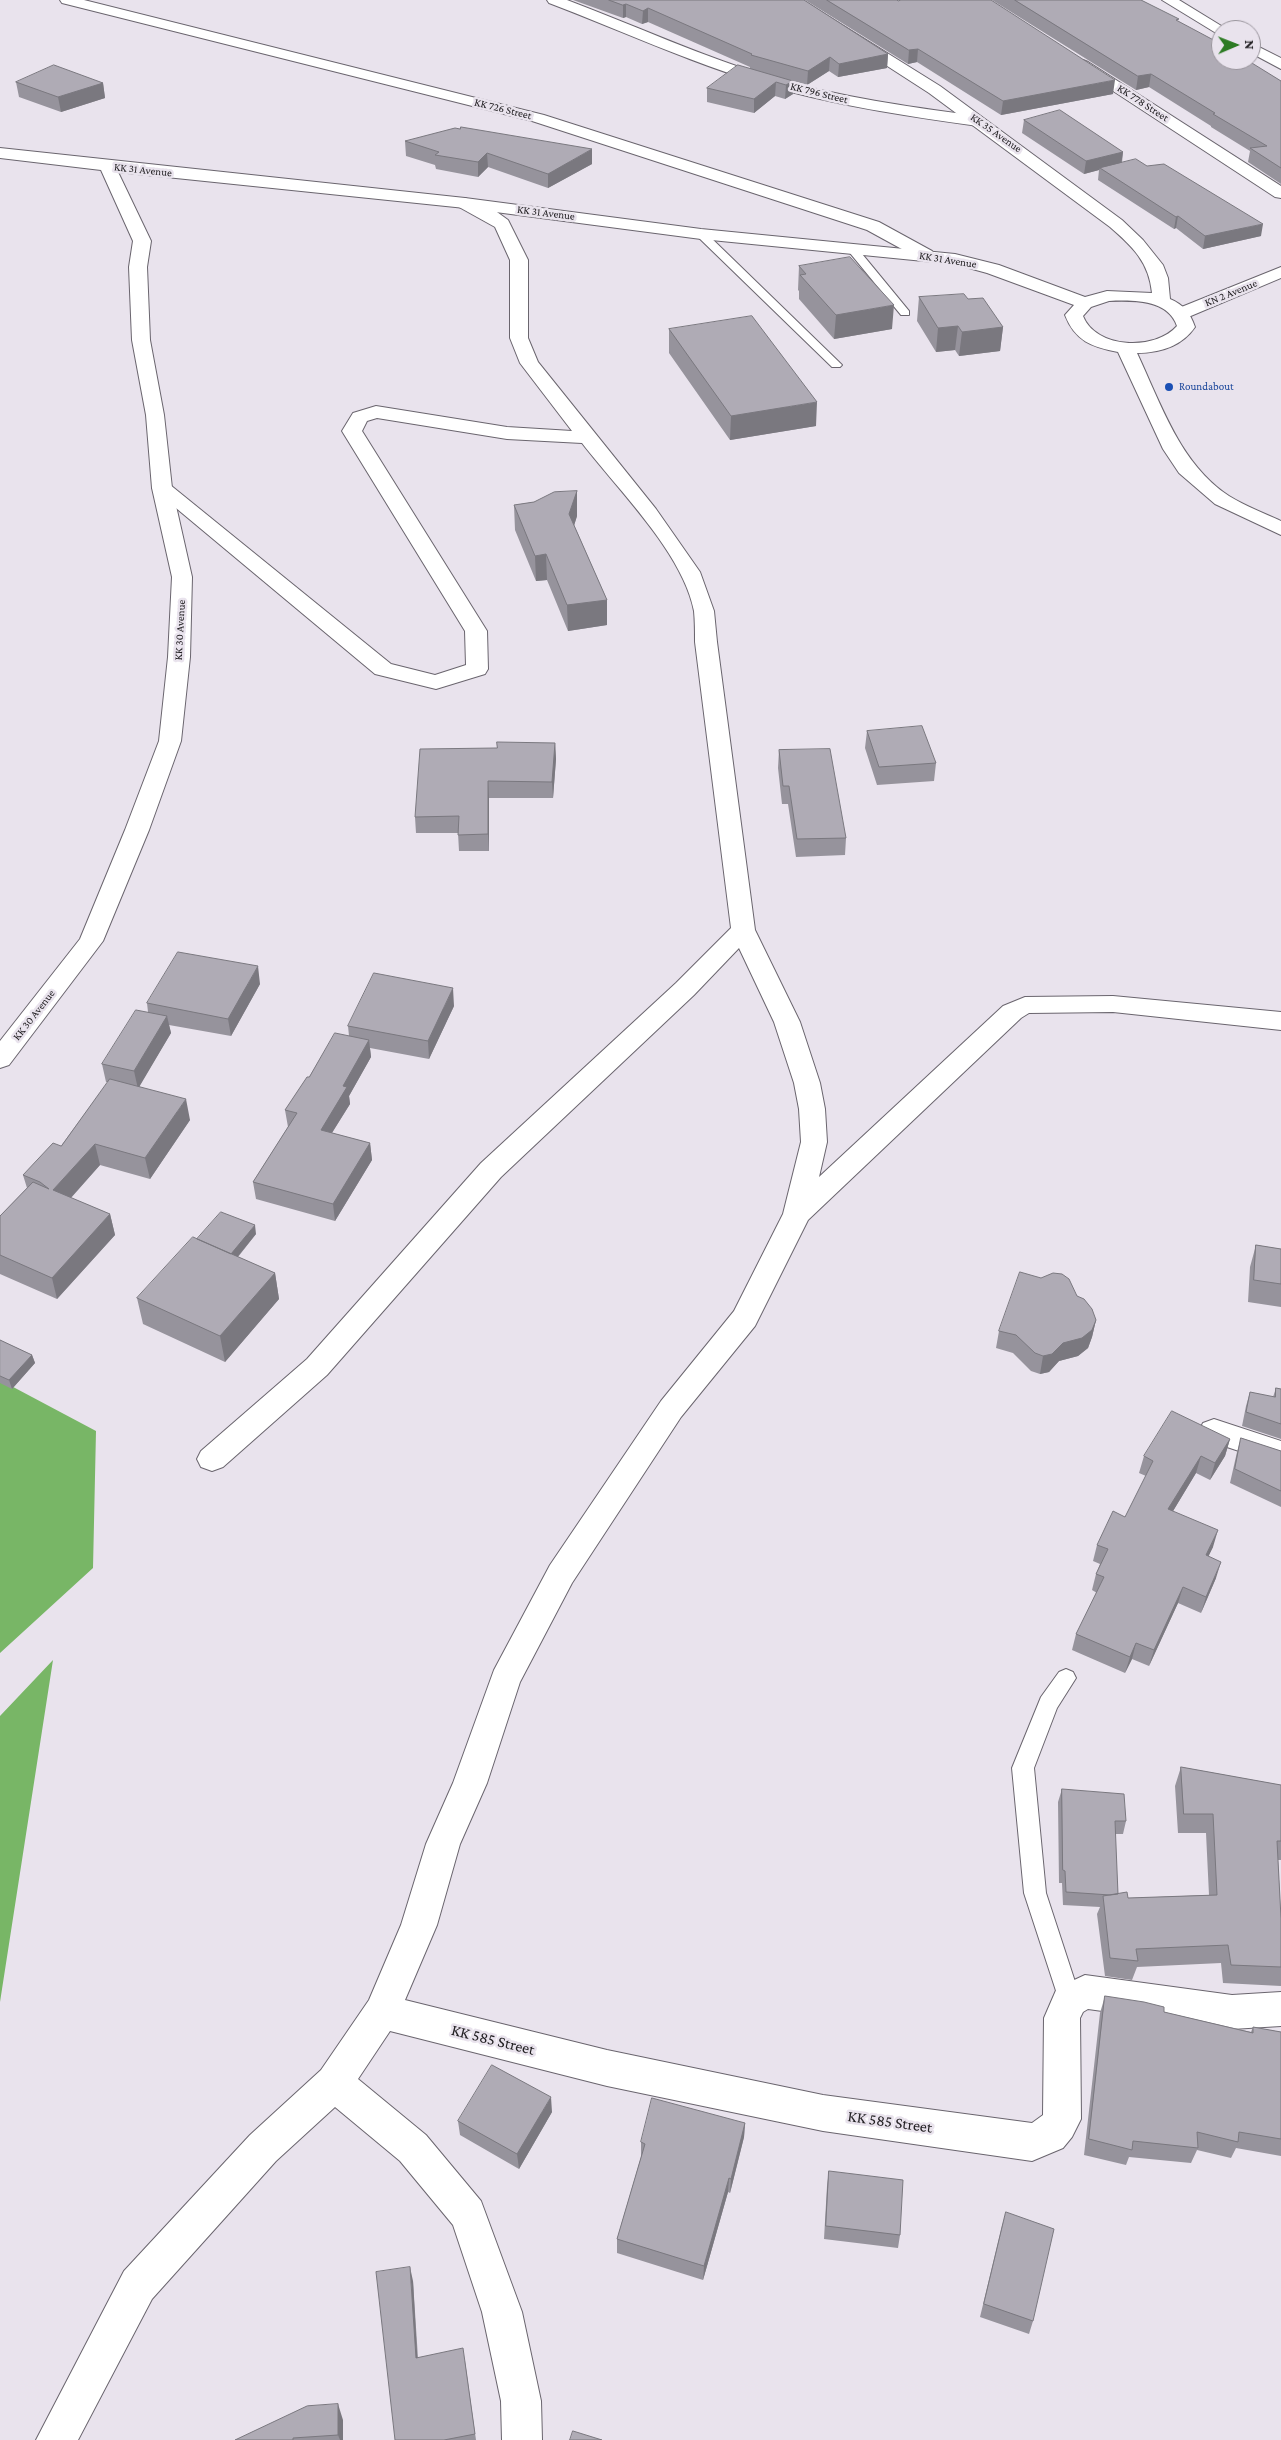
<!DOCTYPE html>
<html>
<head>
<meta charset="utf-8">
<style>
	body { margin:0 }
	#map { position:relative; width:1281px; height:2440px; overflow:hidden; background:#e9e3ed; font-family:"Crimson Pro",serif }
	canvas { display:block }
	.north { position:absolute; left:1211px; top:20px; width:50px; height:50px; box-sizing:border-box; background:#e9e3ed; border:1px solid #9a959d; border-radius:50%; rotate:89deg; font-size:14px; font-weight:700; line-height:20px; text-align:center; color:#232124 }
	.north::after { content:''; display:block; margin:auto; width:18px; height:22px; background:#2d7b24; clip-path:polygon(50% 0,100% 100%,50% 72%,0 100%) }
</style>
</head>
<body>
<div id="map">
<canvas width="1281" height="2440"></canvas>
<div class="north">N</div>
</div>
<script>
const c = document.querySelector('canvas').getContext('2d');
c.lineJoin = 'round';
function paint(path, color) { c.fillStyle = color; c.fill(path, 'evenodd'); }
function trace(path, color, width, dash) { c.strokeStyle = color; c.lineWidth = width; c.lineCap = dash ? 'butt' : 'round'; c.setLineDash(dash || []); c.stroke(path); }
function label(font, color, halo, rows, align = 'center') {
  c.font = font + ' "Crimson Pro",serif'; c.lineWidth = 5; c.setLineDash([]); c.textBaseline = 'middle'; c.strokeStyle = halo; c.fillStyle = color; for (const [text, x, y, turn = 0] of rows) {
    c.save(); c.translate(x, y); c.rotate((+turn || 0) * Math.PI / 180); c.textAlign = isNaN(turn) ? turn : align; if (halo) c.strokeText(text, 0, 0); c.fillText(text, 0, 0); c.restore();
  }
}
paint(new Path2D(`
	M0 1380 96 1431 93 1568 0 1653Z
	M53 1660 0 2002V1716Z`), '#78b666');
const service = new Path2D(`
	M701 231 705 232 840 363 842 365 840 367H832L697 236 696 234Z
	M854 248 858 249 909 311V315H901L850 253V249Z
	M1066 1669 1073 1672 1076 1678 1057 1708 1034 1768 1046 1893 1081 2000 1078 2008 1070 2011 1062 2008 1059 2000 1024 1893 1012 1768 1041 1697 1059 1672Z`);
const minor = new Path2D(`
	M60 0H84L544 115 879 222 932 251 935 255 932 259H920L867 230 532 121 62 3Z
	M547 0H567C636 26 703 57 773 78 840 97 909 107 978 116L986 121 978 126C905 116 833 105 762 84 689 62 620 30 549 3Z
	M1162 0H1179L1228 30H1221V34L1216 33Z
	M1251 43 1281 58V69L1251 53Z
	M1083 60 1088 62 1281 186V198L1275 197 1078 68 1075 65Z
	M465 198 497 212 508 220 528 260V338L538 362 656 509 700 572 714 611 717 642 755 930 800 1022 820 1083 825 1109 827 1142 819 1177 1003 1006 1025 997 1113 996 1281 1012V1030L1113 1012 1029 1013 1021 1018 808 1220 755 1326 681 1417 572 1583 520 1682 487 1783 460 1844 437 1925 405 2000 607 2050 823 2095 1032 2123 1043 2115 1044 2018 1057 1988 1085 1975 1232 1995 1281 1992V2026L1232 2029 1088 2009 1083 2012 1080 2018 1081 2119 1072 2137 1063 2148 1032 2161 823 2131 607 2086 390 2031 358 2079 426 2135 481 2201 522 2312 541 2401 542 2440H502L501 2401 482 2312 453 2225 400 2161 335 2107 276 2161 152 2299 78 2440H36L124 2271 250 2135 321 2070 369 2000 401 1925 426 1844 453 1783 494 1670 550 1565 661 1401 734 1311 783 1214 801 1142 799 1109 794 1083 774 1022 739 948 694 995 501 1177 327 1375 223 1467 212 1471 201 1467 197 1459 201 1451 307 1359 481 1163 676 983 731 928 695 642C695 632 695 621 694 611 683 553 618 490 582 443L507 439 377 418 367 421 362 431 487 631 488 669 485 674 436 689 375 674 152 488 155 484 162 482 169 484 391 664 435 675 466 665 465 631 342 431 353 413 376 406 507 427 572 431 520 363 510 338V260L495 227 459 207 457 203 459 199Z
	M1214 1419 1281 1441V1465L1203 1439 1199 1431 1203 1423Z`);
const tertiary = new Path2D(`
	M1281 267V278L1186 318H1174L1171 314 1174 310Z`);
const secondary = new Path2D(`
	M785 0H802L940 86 1122 220 1143 240 1163 265 1168 278 1170 299C1184 305 1190 313 1195 327 1182 346 1160 353 1137 353 1161 404 1180 464 1229 496 1245 506 1264 513 1281 521V535L1215 504 1179 473 1163 449 1118 352C1092 347 1075 341 1065 315L1074 305 987 273 954 264 701 239 465 208 118 172 151 241 147 267 150 340 164 415 172 488 192 577 190 657 181 741 149 830 103 941 9 1065 0 1068V1041L80 939 125 830 159 741 168 657 172 577 152 488 146 415 132 340 129 267 133 241 101 170 0 158V148L465 198 701 229 955 254 999 265 1085 297 1107 291 1152 293C1149 262 1133 247 1110 227L929 93ZM1109 301C1132 300 1168 299 1177 326 1155 351 1096 349 1083 316L1091 307Z`);
trace(service, '#6a656e', 2);
trace(minor, '#6a656e', 2);
trace(tertiary, '#6a656e', 2);
trace(secondary, '#6a656e', 2);
paint(service, '#fff');
paint(minor, '#fff');
paint(tertiary, '#fff');
paint(secondary, '#fff');
paint(new Path2D(`
	M573 0H804L888 54 887 68 838 77 829 71 807 85 793 81V94L785 99 775 96 754 113 707 102V88L750 68V67L648 22 642 24 626 17 623 18Z
	M805 0H897L1113 94 1001 115 917 62 908 64Z
	M992 0H1141L1281 81V184L1248 162 1250 151 1211 127V126L1149 87 1136 90Z
	M16 82 103 83 105 98 61 112 19 97Z
	M1024 120 1123 152 1122 163 1261 236 1203 249 1176 228 1174 229 1098 180 1099 170 1084 174 1022 133Z
	M405 141 592 164 548 188 488 167 478 177 436 169 435 165 406 156Z
	M799 266 892 329 834 339 799 299V291L798 290Z
	M919 297 968 299 1003 327 1000 351 959 356 955 350 936 352 917 321Z
	M669 329 816 426 730 440 669 353Z
	M577 491V516L574 525 607 600V625L568 631 547 580 536 581 515 530 514 505 534 502Z
	M867 731 936 763 934 781 877 785 865 748Z
	M555 743 556 759 553 798H489V851H459L458 833H416L415 817 497 748Z
	M779 750 846 838 845 855 796 857 788 804H782L778 768Z
	M260 984 231 1036 169 1025 171 1033 139 1086 190 1120 150 1179 100 1165 71 1198 110 1214 115 1235 57 1299 0 1274V1216L27 1188 23 1175 61 1146 108 1082H106L102 1064 148 1012 147 1003Z
	M454 1006 429 1059 370 1048 371 1057 349 1096 350 1104 332 1133 370 1143 372 1160 335 1221 256 1199 253 1182 288 1127 285 1110 309 1077 349 1036 348 1026Z
	M256 1234 238 1257 275 1273 279 1299 225 1362 143 1324 137 1298 197 1239Z
	M1256 1245 1281 1249V1307L1248 1302 1250 1267Z
	M1041 1278 1077 1296 1096 1320 1092 1337 1088 1348 1078 1356 1059 1361 1049 1372 1040 1374 1031 1371 1013 1353 996 1348 999 1331Z
	M0 1340 32 1355 35 1363 12 1389 0 1383Z
	M1276 1388 1281 1389V1439L1242 1426 1246 1406 1250 1392 1273 1397Z
	M1241 1438 1281 1451V1507L1230 1483 1237 1452Z
	M1230 1439 1225 1456 1210 1480 1196 1473 1173 1511 1213 1547 1208 1556 1216 1578 1201 1613 1178 1603 1149 1666 1132 1659 1125 1673 1072 1650 1076 1634 1097 1593 1092 1590 1096 1574 1100 1564 1093 1561 1097 1545 1125 1517 1146 1476 1139 1473 1144 1456Z
	M1181 1767 1281 1785V1860H1278L1281 1918V1986L1223 1983 1221 1963 1137 1967 1132 1980 1105 1976 1097 1914 1100 1907 1063 1905 1062 1883H1059L1058 1802 1062 1789 1126 1821 1123 1834H1115L1118 1894 1128 1898 1209 1895 1206 1833H1178L1175 1786Z
	M1105 1996 1164 2012 1251 2032 1253 2027 1281 2032V2156L1236 2148 1231 2158 1197 2150 1191 2163 1129 2157 1126 2165 1084 2155 1100 2013Z
	M552 2112 519 2169 460 2135 458 2121Z
	M745 2123 744 2137 730 2193 728 2192 703 2280 617 2253V2239L641 2157V2142Z
	M829 2171 900 2235 898 2248 824 2239 827 2186Z
	M1006 2212 1033 2321 1029 2334 980 2317 1002 2226Z
	M413 2281 418 2358 465 2361 476 2440H395Z
	M343 2420V2440H235Z`), '#96939c');
paint(new Path2D(`
	M626 4V17L623 18V5Z
	M648 8V22L642 24 643 11Z
	M918 49 917 62 908 64 909 50Z
	M888 54 887 68 838 77 839 64Z
	M830 57 829 71 807 85 808 71Z
	M1151 74 1149 87 1136 90 1138 76Z
	M1115 80 1113 94 1001 115 1003 101Z
	M793 81V94L785 99 786 85Z
	M776 82 775 96 754 113V99Z
	M103 83 105 98 61 112 58 97Z
	M592 149V164L548 188V174Z
	M1123 152 1121 165 1100 168 1099 170 1084 174 1086 161Z
	M487 153 488 167 478 177V162Z
	M1178 216 1176 228 1174 229 1176 217Z
	M1263 224 1261 236 1203 249 1205 236Z
	M894 305 892 329 834 339 836 315Z
	M958 326 955 350 936 352 938 328Z
	M1003 327 1000 351 959 356 962 332Z
	M817 402 816 426 730 440 731 416Z
	M577 491V516L570 539 569 514Z
	M546 554 547 580 536 581 535 556Z
	M607 600V625L568 631 567 605Z
	M555 743 556 759 553 798 552 782Z
	M488 781 489 798V851L488 834Z
	M258 966 260 984 231 1036 228 1019Z
	M453 988 454 1006 429 1059 428 1041Z
	M167 1016 171 1033 138 1089 134 1071Z
	M369 1040 371 1057 349 1096 350 1104 323 1147 321 1130 343 1086Z
	M186 1099 190 1120 150 1179 145 1158Z
	M370 1143 372 1160 335 1221 333 1204Z
	M95 1144 100 1165 58 1212 53 1190Z
	M110 1214 115 1235 57 1299 52 1278Z
	M255 1225 256 1234 230 1266 228 1257Z
	M275 1273 279 1299 225 1362 220 1336Z
	M1096 1320 1092 1337 1088 1348 1078 1356 1059 1361 1049 1372 1040 1374 1043 1356Z
	M32 1355 35 1363 12 1389 9 1380Z
	M1230 1439 1225 1456 1210 1480 1215 1463Z
	M1201 1456 1196 1473 1164 1526 1168 1509Z
	M1218 1530 1213 1547 1201 1572 1206 1555Z
	M1221 1562 1216 1578 1201 1613 1206 1597Z
	M1183 1587 1178 1603 1149 1666 1154 1650Z
	M1136 1643 1132 1659 1125 1673 1130 1657Z
	M551 2097 552 2112 519 2169 517 2154Z
	M745 2123 744 2137 730 2193 731 2179Z
	M729 2178 728 2192 703 2280 704 2266Z
	M410 2267 413 2281 418 2371 416 2358Z
	M338 2404 343 2420V2440H340L338 2435Z`), '#7a787f');
const building = new Path2D(`
	M609 0H804L888 54 839 64 830 57 808 71 751 55 752 54 648 8 643 11 626 4 623 5Z
	M827 0H897L898 1 901 0H991L1115 80 1003 101 918 49 909 50Z
	M1015 0H1141L1179 19 1176 20 1221 44V60H1247L1281 81V168L1250 148 1267 146 1213 114 1215 113 1151 74 1138 76Z
	M54 65 103 83 58 97 16 82Z
	M738 65 793 81 786 85 776 82 754 99 707 88Z
	M1060 110 1123 152 1086 161 1024 120Z
	M461 127 592 149 548 174 487 153 478 162 435 155 439 152 405 141 455 128 460 129Z
	M1136 159 1147 166 1164 164 1263 224 1205 236 1178 216 1176 217 1100 168Z
	M850 257 894 305 836 315 800 275 806 274 799 266Z
	M964 294 968 299 983 298 1003 327 962 332 958 326 938 328 919 297Z
	M752 316 817 402 731 416 669 329Z
	M577 491 569 514 607 600 567 605 546 554 535 556 514 505 534 502 554 492Z
	M922 726 936 763 879 767 867 731Z
	M497 742 555 743 552 782 488 781V834L458 835 459 816 415 817 420 749 497 748Z
	M830 749 846 838 797 839 789 786H783L779 750Z
	M178 952 258 966 228 1019 147 1003Z
	M374 973 453 988 428 1041 348 1026Z
	M136 1010 167 1016 134 1071 102 1064Z
	M335 1033 369 1040 343 1086 347 1087 321 1130 370 1143 333 1204 253 1182 297 1113 285 1110 307 1077H309Z
	M110 1079 186 1099 145 1158 95 1144 53 1190 110 1214 52 1278 0 1255V1216L33 1182 49 1189 40 1182 23 1175 53 1143 61 1146Z
	M221 1212 255 1225 231 1254 197 1239Z
	M193 1237 275 1273 220 1336 137 1298Z
	M1256 1245 1281 1249V1284L1254 1280Z
	M1020 1272 1041 1278 1053 1273 1062 1274 1069 1279 1077 1296 1084 1299 1092 1309 1096 1320 1092 1330 1082 1338 1063 1343 1052 1354 1043 1356 1035 1353 1016 1335 999 1331Z
	M0 1340 32 1355 9 1380 0 1376Z
	M1276 1388 1281 1389V1424L1246 1412 1250 1392 1275 1397Z
	M1172 1411 1230 1439 1215 1463 1201 1456 1168 1509 1218 1530 1206 1555 1221 1562 1206 1597 1183 1587 1154 1650 1136 1643 1130 1657 1076 1634 1104 1577 1096 1574 1108 1549 1097 1545 1113 1511 1125 1517 1153 1461 1144 1456Z
	M1241 1438 1281 1451V1491L1235 1469Z
	M1181 1767 1281 1785V1841H1277L1281 1918V1967L1231 1965 1228 1945 1136 1949 1138 1961 1110 1958 1103 1896 1127 1892 1128 1898 1217 1895 1213 1814H1184Z
	M1062 1789 1124 1794 1126 1821H1115L1118 1894 1110 1895 1066 1892 1065 1871 1063 1870Z
	M1105 1996 1144 2002 1164 2007V2012L1253 2033V2027L1281 2032V2139L1239 2132 1238 2142 1197 2132 1198 2148 1133 2141 1132 2150 1089 2139Z
	M492 2065 551 2097 517 2154 458 2121Z
	M652 2098 745 2123 731 2179 729 2178 704 2266 617 2239 645 2144 641 2142Z
	M829 2171 903 2180 900 2235 826 2226Z
	M1006 2212 1054 2229 1033 2321 984 2304Z
	M410 2267 416 2358 463 2348 475 2434 444 2440H395L376 2272Z
	M338 2404V2435L293 2438V2440H235L307 2406Z
	M573 2431 602 2440H570Z`);
paint(building, '#afabb5');
trace(building, '#7a787f', 1);
for (const [x, y, r, color] of [
	[1169,387,5,"#1a4fb4"]
]) { const dot = new Path2D(); dot.arc(x, y, r, 0, 2 * Math.PI); c.fillStyle = color; c.fill(dot); trace(dot, '#e9e3ed', 2); }
label('11px', '#232124', '#e9e3ed', [
	["KK 796 Street",819,93,14],
	["KK 778 Street",1143,103,33],
	["KK 726 Street",503,109,14],
	["KK 35 Avenue",996,133,35],
	["KK 31 Avenue",143,170,6],
	["KK 31 Avenue",546,213,7],
	["KK 31 Avenue",948,260,9],
	["KN 2 Avenue",1231,293,-22],
	["KK 30 Avenue",180,630,-87],
	["KK 30 Avenue",34,1015,-52]
]);
label('11px', '#164399', '#e9e3ed', [
	["Roundabout",1179,387]
], 'left');
label('16px', '#232124', '#e9e3ed', [
	["KK 585 Street",493,2040,14],
	["KK 585 Street",890,2122,8]
]);
</script>
</body>
</html>
